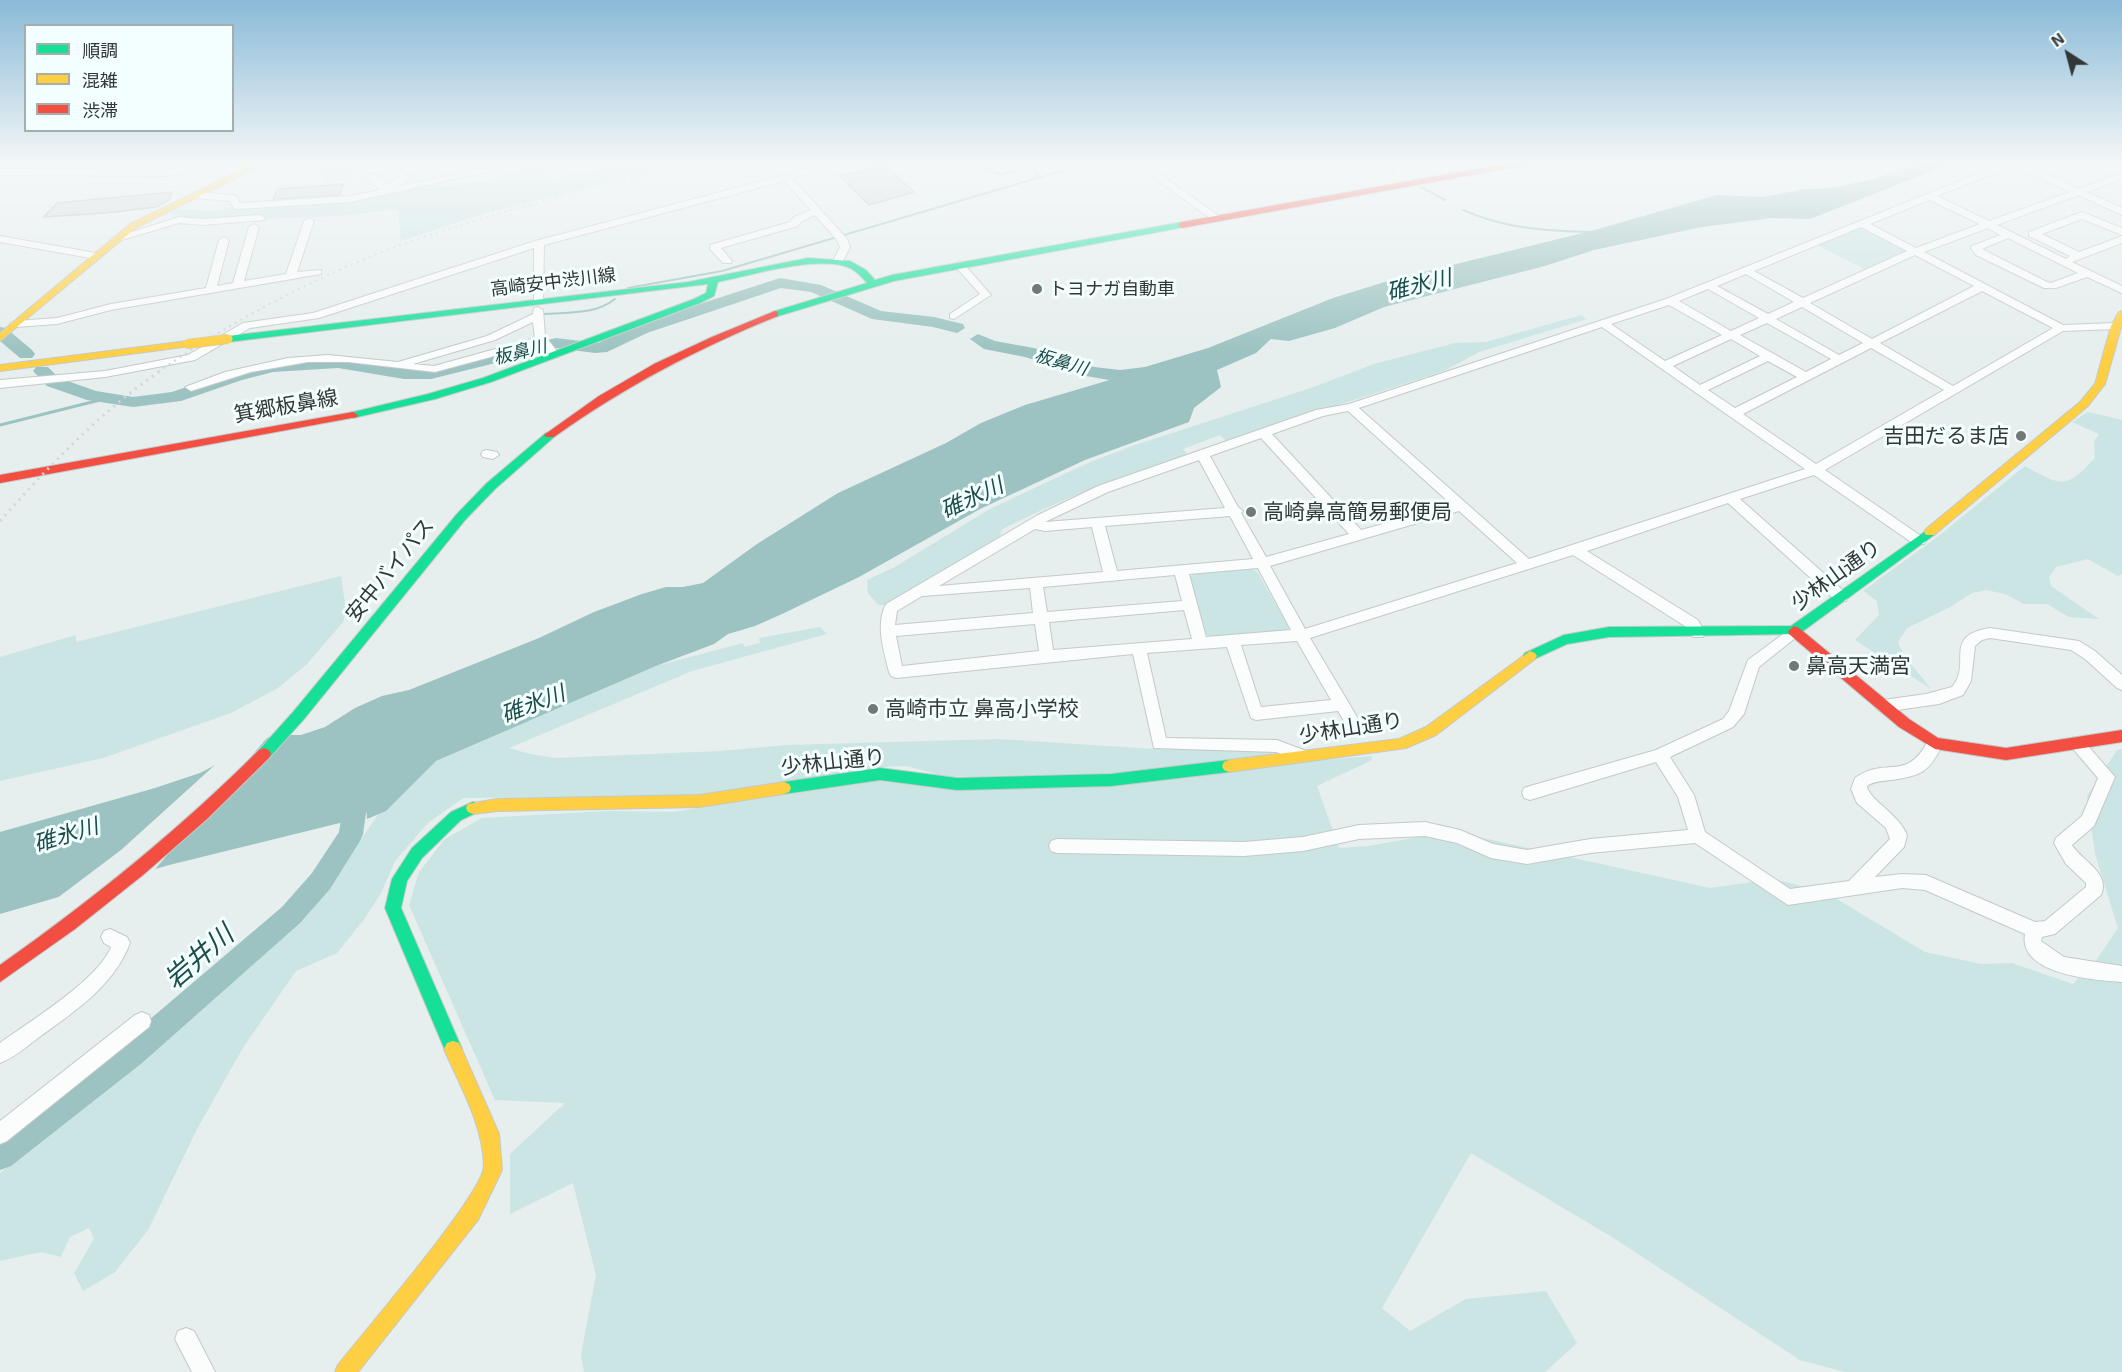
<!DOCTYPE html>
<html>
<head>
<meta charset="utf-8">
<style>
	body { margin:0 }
	#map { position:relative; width:2122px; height:1372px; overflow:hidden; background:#e6eeee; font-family:"Exo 2","Noto Sans JP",sans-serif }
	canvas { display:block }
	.legend { position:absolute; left:24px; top:24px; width:210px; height:108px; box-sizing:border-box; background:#f3fffe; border:2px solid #a6afae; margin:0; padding:8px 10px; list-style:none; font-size:18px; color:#323837 }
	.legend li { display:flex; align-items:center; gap:12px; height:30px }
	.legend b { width:30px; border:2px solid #a6afae }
	.north { position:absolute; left:2038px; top:24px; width:60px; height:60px; -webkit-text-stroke:4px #f3fffe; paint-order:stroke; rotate:324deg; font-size:16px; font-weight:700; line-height:24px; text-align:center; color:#323837 }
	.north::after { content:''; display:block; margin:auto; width:21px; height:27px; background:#323837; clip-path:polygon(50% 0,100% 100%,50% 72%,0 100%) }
</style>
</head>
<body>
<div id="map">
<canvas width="2122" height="1372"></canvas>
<ul class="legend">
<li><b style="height:8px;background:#16e098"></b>順調</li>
<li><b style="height:8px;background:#ffcf43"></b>混雑</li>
<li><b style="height:8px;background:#f24e42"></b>渋滞</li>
</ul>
<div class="north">N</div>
</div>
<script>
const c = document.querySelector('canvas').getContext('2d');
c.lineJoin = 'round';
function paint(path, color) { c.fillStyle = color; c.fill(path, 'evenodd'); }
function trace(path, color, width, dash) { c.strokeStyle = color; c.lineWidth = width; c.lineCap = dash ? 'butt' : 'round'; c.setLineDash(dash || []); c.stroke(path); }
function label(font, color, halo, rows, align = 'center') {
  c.font = font + ' "Exo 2","Noto Sans JP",sans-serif'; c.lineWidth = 6; c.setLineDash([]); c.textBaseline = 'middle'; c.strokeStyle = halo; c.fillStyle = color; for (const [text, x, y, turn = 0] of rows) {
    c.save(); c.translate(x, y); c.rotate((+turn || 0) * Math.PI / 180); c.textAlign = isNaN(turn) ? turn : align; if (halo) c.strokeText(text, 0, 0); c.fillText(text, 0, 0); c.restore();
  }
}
paint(new Path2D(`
	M315 161H479L425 173V167L414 162 396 161 351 172V179L323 183 320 169H314Z
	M561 161H565L543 174 553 180 631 161H692L486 213 401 241 398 209 342 216 203 221 177 218 168 211 173 209 217 211 232 207 323 201 424 184 426 189 492 180 531 166H549Z
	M1858 227 1865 229 1907 252 1867 270 1816 245Z
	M1581 315 1587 319 1479 352 1444 371 1226 441 1220 435 1183 449 1188 455C1121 476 1063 498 1001 530L1000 537 891 605H878L868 593 867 580 893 568 990 509 1088 463 1132 446 1311 388 1374 364 1455 343 1486 342Z
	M2088 412 2122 420V574L2118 576 2088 559 2056 567 2049 577 2051 586 2099 619 2069 617 2047 604H2024L2005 594 1986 590 1972 593 1950 607 1907 628 1898 642C1904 660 1920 673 1931 689L1855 640 1879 615 1877 601 1863 591 1936 538 2025 466C2061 486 2066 490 2095 458L2094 441 2099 434 2072 422Z
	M1251 568 1258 573 1289 628 1285 632 1211 637 1205 634 1189 579 1193 574Z
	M341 576 346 611 343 622 306 665 278 688 231 713 103 758 0 781V657L76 635V642Z
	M820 627 827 634 692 671 509 748 530 754 556 758 720 751 787 745 999 739 1155 749 1267 750 1274 755 1119 773 947 777 907 766 881 767 698 796 463 798 428 823 395 861 381 893 365 918 337 953 296 971 244 1046 197 1129 148 1230 115 1272 83 1291 74 1273 94 1239 89 1228 70 1237 61 1257 41 1252 0 1261V1173L178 1018 282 932 341 868 389 799 436 761 656 666 743 643 744 647 760 643 759 638Z
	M2122 749V1372H1845L1800 1360 1612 1237 1471 1153 1382 1308 1410 1331 1466 1299 1546 1291 1577 1343 1545 1372H584L581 1355 596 1275 573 1183 510 1214V1154L565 1103 495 1100 409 905 419 872 445 839 482 818 607 811 673 812 877 781 955 790 1371 756 1372 760 1317 786 1339 848 1369 846 1451 831 1710 888 1774 879 1825 892 1925 952 1981 964 2012 963 2073 984 2095 962 2118 928 2095 854 2087 796 2117 750Z`), '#cae5e4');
paint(new Path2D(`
	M1921 161H1958L1810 219 1772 218 1702 227 1594 250 1545 266 1384 307 1335 328 1289 341 1271 339 1256 353 1217 370 1221 387 1194 408 1189 422 1085 460 980 509 859 577 782 614 755 626 728 634 714 644 656 666 436 761 386 811 367 819 366 807 340 823 169 865 0 914V832L155 788 200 773 273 735H301L325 727 355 708 382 696 409 690 539 638 594 612 642 594 666 587H683L703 583 757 544 838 493 946 443 981 423 1025 405 1113 379 1120 375V370L1145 367 1208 348 1333 298 1391 280 1591 231 1717 195 1762 197 1805 189 1832 188 1874 179Z`), '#9cc3c1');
paint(new Path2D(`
	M272 732 151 874 52 902 121 850 226 755Z`), '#e6eeee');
trace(new Path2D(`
	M967 161 1001 175 1030 166 1038 174 1036 178
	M1381 161 1392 167 1395 172
	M1421 187 1445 200
	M1463 210C1505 229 1548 231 1594 232
	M628 288 722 271 1095 161
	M544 314C568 312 595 315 615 299`), '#9cc3c1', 2);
trace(new Path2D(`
	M0 425 108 398`), '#9cc3c1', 3);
paint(new Path2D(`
	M780 278 821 285 881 311 934 317 963 324 965 328 957 333 933 327 872 319 811 292 781 288 647 333 607 352 595 353 556 348 431 379H404L338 368 273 372 242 380 181 401 133 407 87 400 47 386 33 371 36 367H48L59 378 96 391 133 397 172 392 230 372 273 362 338 358 404 369H431L556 338 598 343 635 325Z
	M0 327 6 328 32 350 35 354 32 358H20L0 341Z
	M978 334 995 341 1034 348 1094 367 1120 370 1150 377 1153 381 1150 385 1144 386 1086 376 1025 357 984 349 970 339Z
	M366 777 375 780 378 787 366 813 363 834 360 841 330 889 300 923 142 1063 11 1166 0 1170V1136L122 1043 282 907 312 873 339 832 342 813 357 780Z`), '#9cc3c1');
const building = new Path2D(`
	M884 164 914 192 869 205 840 176Z
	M344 184 339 195 273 199 278 189Z
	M172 192 169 200 156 207 106 213 44 217 57 203Z`);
paint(building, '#d0d7d7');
trace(building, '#b3b9b9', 1.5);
const street = new Path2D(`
	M228 161H248L243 164 167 176 0 175V169L167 170Z
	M520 161H536L351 202 237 209 234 208 229 201 195 198 190 195 195 192 233 195 236 196 240 203 351 196 380 190 367 178V174H373L387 185 399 177 391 168 396 165 410 178 399 186Z
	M838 161H852L792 178 847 239 850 247 842 263 833 261 840 247 837 240 815 215 802 221 798 226 721 248 732 261 731 263H723L710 249V245L790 222 794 217 811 210 784 181 544 245 543 302 539 303 534 300V248L319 318 250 328 195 360 105 377 0 388V380L105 371 188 355 243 323 313 313 535 241Z
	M1131 161H1141L1222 218 1213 220Z
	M1472 161H1482L1492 169 1484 171Z
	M2009 161H2020L2079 189 2122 173V179L2087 192 2122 208V215L2078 195 1997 225 2066 259 2070 256 2029 236V232L2082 212 2122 228V235L2082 219 2042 234 2079 252 2122 236V243L2072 262 2122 286V293L2087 277 2056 288H2044L1976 255 1971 248 1972 246 2000 235 1988 228 1924 252 2063 325 2116 323 2122 326 2116 329 2063 331 1825 470 1924 538 1926 541 1924 544H1914L1814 475 1740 499 1846 593 1848 597 1846 601H1836L1728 503 1587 551 1698 620 1705 633 1703 637H1693L1688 628 1573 555 1310 638 1360 722 1357 726H1347L1338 711 1256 720 1251 718 1227 647 1147 653 1166 738 1277 740 1309 752 1311 756 1309 760 1303 762 1276 752 1154 748 1133 654 896 678 891 676 889 672C884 651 875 625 886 604L1038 515 1098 486 1316 410 1349 404 1666 299ZM2013 166 2070 192 1989 221 1937 196ZM1929 200 1980 224 1916 248 1870 224ZM1861 227 1907 251 1803 298 1754 271ZM2008 238 2078 273 2051 283 2047 282 1982 249ZM1915 255 1974 286 1872 339 1810 303ZM1746 274 1794 302 1768 314 1717 286ZM1708 289 1759 318 1731 331 1679 301ZM1982 291 2053 328 1953 386 1880 343ZM1669 305 1722 335 1665 361 1611 324ZM1802 307 1863 343 1839 355 1776 319ZM1767 323 1831 359 1806 372 1740 335ZM1602 327 1805 469 1529 559 1359 408ZM1731 339 1760 356 1700 385 1673 366ZM1871 348 1944 390 1816 464 1743 414ZM1768 361 1797 377 1735 408 1708 390ZM1348 411 1452 505 1361 530 1272 434 1323 416ZM1261 438 1349 534 1266 557 1241 513 1243 511 1238 507 1210 456ZM1199 460 1225 508 1045 522 1108 492ZM1459 511 1517 563 1305 629 1270 566ZM1230 516 1253 559 1117 571 1105 526ZM1092 527 1103 572 939 586 1035 529 1045 531ZM1258 568 1291 630 1206 637 1189 574ZM1175 575 1182 601 1047 612 1043 587ZM1030 588 1033 613 895 625 897 611 922 596ZM1184 610 1192 639 1053 650 1049 622ZM1035 624 1039 651 902 666 896 636ZM1297 641 1331 700 1261 707 1241 645Z
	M260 215 265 218 264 220 203 225 179 223 115 242 110 239 179 217 203 219Z
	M309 218 314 221 297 272 321 270V274L111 310 57 324 16 327 10 324 16 321 57 318 111 304 206 288 219 240 224 237 229 240 217 286 233 283 249 227 254 224 259 227 244 281 286 274 304 221Z
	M0 236 96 253 101 256 96 259 0 242Z
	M959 262 963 263 991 295 954 319 950 318V314L980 294 954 265Z
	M538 307 543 310 545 336 560 355 558 357H550L539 344 435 372 348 362H308L251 372 191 391 185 387 225 372 288 358 328 355 398 362 487 336 533 314 534 308ZM533 322 535 338 434 366 413 364 495 340Z
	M487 450 497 452 499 455 493 459 483 457 481 454 483 451Z
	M1794 626 1801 631 1799 635 1759 667 1744 714 1733 727 1670 757 1694 795 1705 832 1790 889 1849 881 1890 839 1886 828 1857 803 1851 789 1855 778C1888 755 1906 784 1929 739L1935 737 1941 739 1943 743C1930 772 1921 776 1891 780 1882 781 1874 781 1867 786 1868 799 1899 814 1907 835L1904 847 1875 877 1902 874 1926 875 2035 922 2045 921 2086 887V883L2066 864 2054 843 2056 838 2082 816 2098 778 2068 743 2070 739 2076 737 2082 739 2115 777 2094 826 2072 845C2082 861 2111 873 2101 895L2055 934 2042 937 2041 941 2064 957 2122 966V982C2095 980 2018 975 2025 934L1925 890 1902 888 1788 905 1695 843 1590 853 1527 864 1491 858 1457 843 1425 836 1359 839 1303 851 1244 856 1057 853 1051 851 1049 846 1051 841 1057 839 1244 842 1303 837 1359 825 1425 822 1460 830 1493 844 1527 850 1590 839 1688 830 1678 797 1656 762 1530 800 1524 798 1522 793 1524 788 1530 786 1656 750 1723 719 1729 711 1748 660Z
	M1990 628 2079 641 2095 651 2122 675V690L2117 688 2085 659 2071 650 1990 638 1982 640 1975 646 1971 681 1963 695 1939 704 1883 712 1878 710 1875 706 1878 702 1883 700 1926 694 1952 687C1973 663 1941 636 1990 628Z
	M110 929 127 937 130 943C114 986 74 1012 38 1038 26 1047 14 1058 0 1063V1043C29 1022 98 980 111 947L104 943 101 937 104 931Z
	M142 1012 149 1015 151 1021 149 1027 7 1141 0 1144V1121L135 1015Z
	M186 1328 194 1331 215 1372H192L175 1339 178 1331Z`);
const fast = new Path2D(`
	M1182 222 1186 225 1185 227 894 281 775 317 772 316V312L867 283C861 276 854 268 844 266 811 257 752 275 718 282L714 296 700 303 491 382 435 399 353 418 348 415 349 413 428 394 483 378 694 299 706 293 708 284 228 342 223 339 228 336 688 282 808 258 850 261 866 270 875 280 892 275Z
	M550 432 554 433V437L495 489 465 520 304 719 269 758H259L257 754 259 750 294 711 457 514 487 483 546 433Z
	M1930 528 1936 532 1934 535 1799 634 1609 637 1567 644 1530 661 1523 656 1525 653 1564 635 1609 627 1791 626Z
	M1229 760 1234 762 1236 766 1234 770 1229 772 1111 786 957 790 880 780 784 794 779 792 777 788 779 784 784 782 880 768 957 778 1111 774Z
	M473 802 478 804 480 808 478 812 461 820 422 858 407 881 401 908 462 1049 459 1055 453 1057 447 1055 385 908 392 879 412 848 451 812Z`);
const slow = new Path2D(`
	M260 161H270L136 228 0 341V333L130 224Z
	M2122 311V324L2105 384 2088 406 1934 535H1926L1924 532 1926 529 2080 402 2095 384 2111 326 2119 312Z
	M187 341 192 344 191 346 0 371V365Z
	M1530 651 1535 653 1537 656 1535 659 1436 735 1406 748 1229 772 1224 770 1222 766 1224 762 1229 760 1399 739 1426 727Z
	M784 782 789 784 791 788 789 792 784 794 700 807 497 811 473 814 468 812 466 808 468 804 497 799 700 795Z
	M453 1041 459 1043 499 1134 502 1170 478 1220 358 1372H335L338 1365C362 1334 484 1193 484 1166 483 1124 460 1086 444 1049L447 1043Z`);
const jam = new Path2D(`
	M1520 161H1535L1531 164 1182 228 1178 225 1182 222Z
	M775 311 778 312V316C698 348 624 387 554 437H546L544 435 599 396 654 364 712 337Z
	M353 412 358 415 357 417 0 483V475Z
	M1794 626 1799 628 1909 719 1938 738 2006 748 2122 730V742L2006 760 1935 749 1899 727 1789 634 1788 631Z
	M264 748 269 750 271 754 269 758 207 819 143 875 75 929 0 982V965C92 900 179 830 259 750Z`);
trace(street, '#c4c9c9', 2);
trace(fast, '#c4c9c9', 2);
trace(slow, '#c4c9c9', 2);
trace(jam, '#c4c9c9', 2);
paint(street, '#fbfcfc');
paint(fast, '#16e098');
paint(slow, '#ffcf43');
paint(jam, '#f24e42');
trace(new Path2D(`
	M158 372C228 324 303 283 382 252 487 212 597 188 706 161`), '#d3d6d6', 2, [2, 4.5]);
trace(new Path2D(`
	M0 521C49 466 99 413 160 371`), '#d3d6d6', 3, [2, 5]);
const slowBridge = new Path2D(`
	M187 344 228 339`);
trace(slowBridge, '#c4c9c9', 10, []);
trace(slowBridge, '#ffcf43', 9);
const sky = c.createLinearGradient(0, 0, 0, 353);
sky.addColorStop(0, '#89bad8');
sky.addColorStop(0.46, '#f4f7f7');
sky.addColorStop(1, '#f4f7f700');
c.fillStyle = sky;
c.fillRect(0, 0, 2122, 353);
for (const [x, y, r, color] of [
	[1037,289,6,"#717877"],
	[2021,436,6,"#717877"],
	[1251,512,6,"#717877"],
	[1794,666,6,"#717877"],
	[873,709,6,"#717877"]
]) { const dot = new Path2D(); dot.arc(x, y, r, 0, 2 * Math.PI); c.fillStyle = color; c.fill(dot); trace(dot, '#f3fffe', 2); }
label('18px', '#323837', '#f3fffe', [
	["高崎安中渋川線",553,282,-7]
]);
label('18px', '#323837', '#f3fffe', [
	["トヨナガ自動車",1049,289]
], 'left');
label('italic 18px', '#1d4d4b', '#f3fffe', [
	["板鼻川",520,352,-14],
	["板鼻川",1061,362,16]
]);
label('21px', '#323837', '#f3fffe', [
	["箕郷板鼻線",286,406,-10],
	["安中バイパス",390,570,-51],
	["少林山通り",1836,575,-36],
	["少林山通り",1351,728,-9],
	["少林山通り",833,762,-6]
]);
label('21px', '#323837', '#f3fffe', [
	["吉田だるま店",2009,436,"right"],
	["高崎鼻高簡易郵便局",1263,512],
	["鼻高天満宮",1806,666],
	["高崎市立 鼻高小学校",885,709]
], 'left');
label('italic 22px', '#1d4d4b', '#f3fffe', [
	["碓氷川",1419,285,-14],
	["碓氷川",972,498,-25],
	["碓氷川",533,704,-21],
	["碓氷川",66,835,-17]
]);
label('italic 27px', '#1d4d4b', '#f3fffe', [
	["岩井川",199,957,-41]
]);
</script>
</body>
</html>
